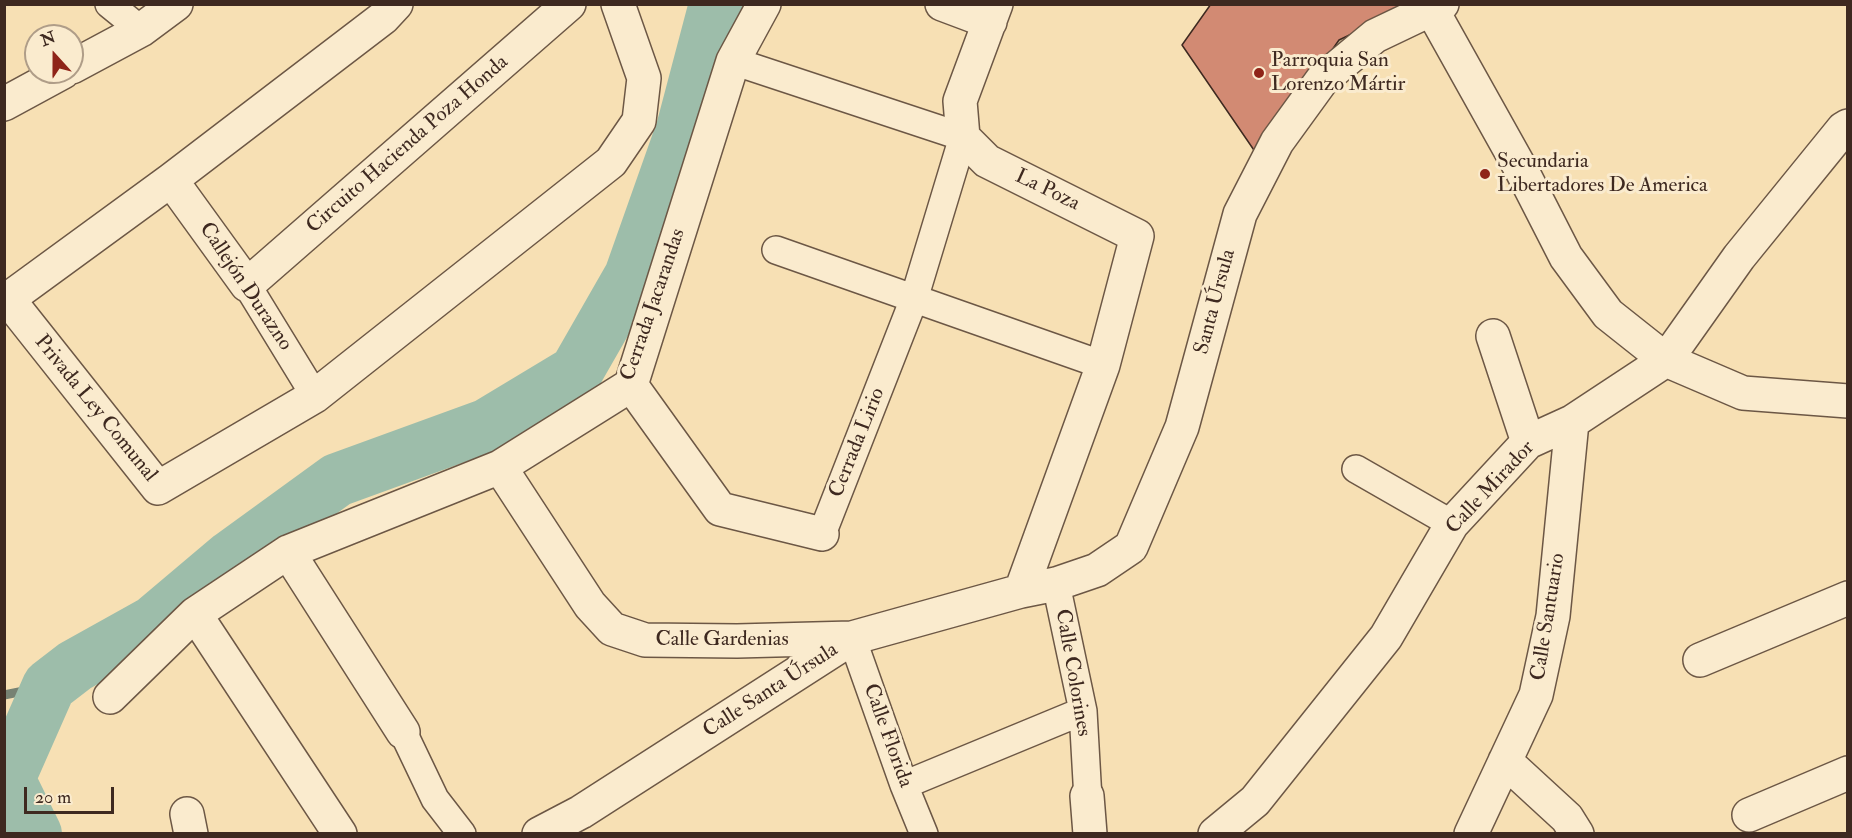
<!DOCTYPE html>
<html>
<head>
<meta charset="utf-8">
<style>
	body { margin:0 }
	#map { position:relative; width:1852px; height:838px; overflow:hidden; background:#f7e0b4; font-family:"IM FELL Double Pica",serif }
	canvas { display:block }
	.frame { position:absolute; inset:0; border:6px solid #3e2920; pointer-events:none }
	.north { position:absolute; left:24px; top:24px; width:60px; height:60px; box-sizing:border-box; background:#faebce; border:2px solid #af9d88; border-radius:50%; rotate:339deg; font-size:16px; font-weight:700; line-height:24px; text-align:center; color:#3e2920 }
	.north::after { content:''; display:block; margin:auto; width:21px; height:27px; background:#8f2418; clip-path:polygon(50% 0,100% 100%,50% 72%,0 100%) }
	.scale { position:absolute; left:24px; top:787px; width:90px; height:27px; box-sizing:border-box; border:3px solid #3e2920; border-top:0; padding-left:8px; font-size:18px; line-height:21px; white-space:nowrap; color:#3e2920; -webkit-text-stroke:4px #faebce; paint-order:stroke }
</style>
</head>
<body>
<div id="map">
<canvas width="1852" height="838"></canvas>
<div class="frame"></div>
<div class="north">N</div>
<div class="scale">20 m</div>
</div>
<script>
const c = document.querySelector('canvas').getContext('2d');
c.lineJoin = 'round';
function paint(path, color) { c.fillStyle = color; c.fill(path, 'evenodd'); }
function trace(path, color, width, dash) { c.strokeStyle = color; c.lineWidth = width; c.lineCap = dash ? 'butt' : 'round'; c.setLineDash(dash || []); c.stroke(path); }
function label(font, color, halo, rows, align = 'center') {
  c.font = font + ' "IM FELL Double Pica",serif'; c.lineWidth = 6; c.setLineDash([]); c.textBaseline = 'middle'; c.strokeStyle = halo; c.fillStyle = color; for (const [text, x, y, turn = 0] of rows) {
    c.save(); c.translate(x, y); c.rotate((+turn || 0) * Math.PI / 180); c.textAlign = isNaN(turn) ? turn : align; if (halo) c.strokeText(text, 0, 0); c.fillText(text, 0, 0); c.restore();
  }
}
paint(new Path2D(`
	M1212 4H1461L1354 55 1274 170Z`), '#0003');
trace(new Path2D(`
	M4 695 49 686`), '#778273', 9);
trace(new Path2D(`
	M35 834 8 779 49 686 75 666 154 622 231 557 337 480 488 425 576 372 631 276 683 129 716 4`), '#9dbdaa', 54);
const building = new Path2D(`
	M1211 4H1415L1339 40 1258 156 1182 45Z`);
paint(building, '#d28a73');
trace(building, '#3e2920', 1.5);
const pedestrian = new Path2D(`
	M109 4 141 30
	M733 61 963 137 914 299 822 534
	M776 250 1103 365
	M247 285 315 396
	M1356 469 1452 524
	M1056 584 1083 711 1089 817
	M852 638 904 785 924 834
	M403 732 435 799 462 834
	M904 785 1083 711`);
const minor = new Path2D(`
	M942 4 990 22
	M996 4 960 101 963 137 987 161 1137 236 1103 365 1021 591
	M1432 10 1522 171 1566 257 1608 314 1666 360 1743 393 1848 401
	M171 180 247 285 569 4
	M8 299 158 488 315 396 611 162 639 121 644 78 618 4
	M4 302 171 180 383 18 396 4
	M1493 336 1528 442
	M631 385 720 509 822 534
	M500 467 590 605 612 629 645 640 737 641 852 638
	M288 552 403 732
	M195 614 340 834
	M1700 660 1848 598
	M110 697 195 614 288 552 500 467 631 385 733 61 764 4
	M1505 761 1567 818 1577 834
	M1087 796 1090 834
	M187 814 191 834
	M1749 815 1848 773
	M539 834 581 812 852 638 1021 591 1056 584 1097 570 1131 547 1182 427 1240 214 1277 142 1322 80 1375 36 1442 4
	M1215 834 1255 801 1386 637 1452 524 1528 442 1572 422 1666 360 1739 257 1843 129 1848 126
	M1471 834 1536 695 1553 616 1572 422`);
const tertiary = new Path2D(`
	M72 67 141 30 176 4
	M4 104 63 72`);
trace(pedestrian, '#6c5745', 30);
trace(minor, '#6c5745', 36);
trace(tertiary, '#6c5745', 36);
trace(pedestrian, '#faebce', 27);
trace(minor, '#faebce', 33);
trace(tertiary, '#faebce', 33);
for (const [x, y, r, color] of [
	[1259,73,6,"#8f2418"],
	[1485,174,6,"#8f2418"]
]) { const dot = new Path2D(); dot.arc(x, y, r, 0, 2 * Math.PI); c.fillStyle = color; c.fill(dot); trace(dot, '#faebce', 2); }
label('21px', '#3e2920', '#faebce', [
	["Parroquia San",1271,61],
	["Lorenzo Mártir",1271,85],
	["Secundaria",1497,162],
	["Libertadores De America",1497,186]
], 'left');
label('21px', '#3e2920', '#faebce', [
	["Circuito Hacienda Poza Honda",408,145,-41],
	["La Poza",1047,191,26],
	["Callejón Durazno",245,287,56],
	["Santa Úrsula",1216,302,-75],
	["Cerrada Jacarandas",654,305,-71],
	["Privada Ley Comunal",95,409,51],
	["Cerrada Lirio",858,443,-68],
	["Calle Mirador",1491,488,-47],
	["Calle Santuario",1549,617,-81],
	["Calle Gardenias",722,640],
	["Calle Colorines",1072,673,80],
	["Calle Santa Úrsula",771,691,-33],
	["Calle Florida",887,736,70]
]);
</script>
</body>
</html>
